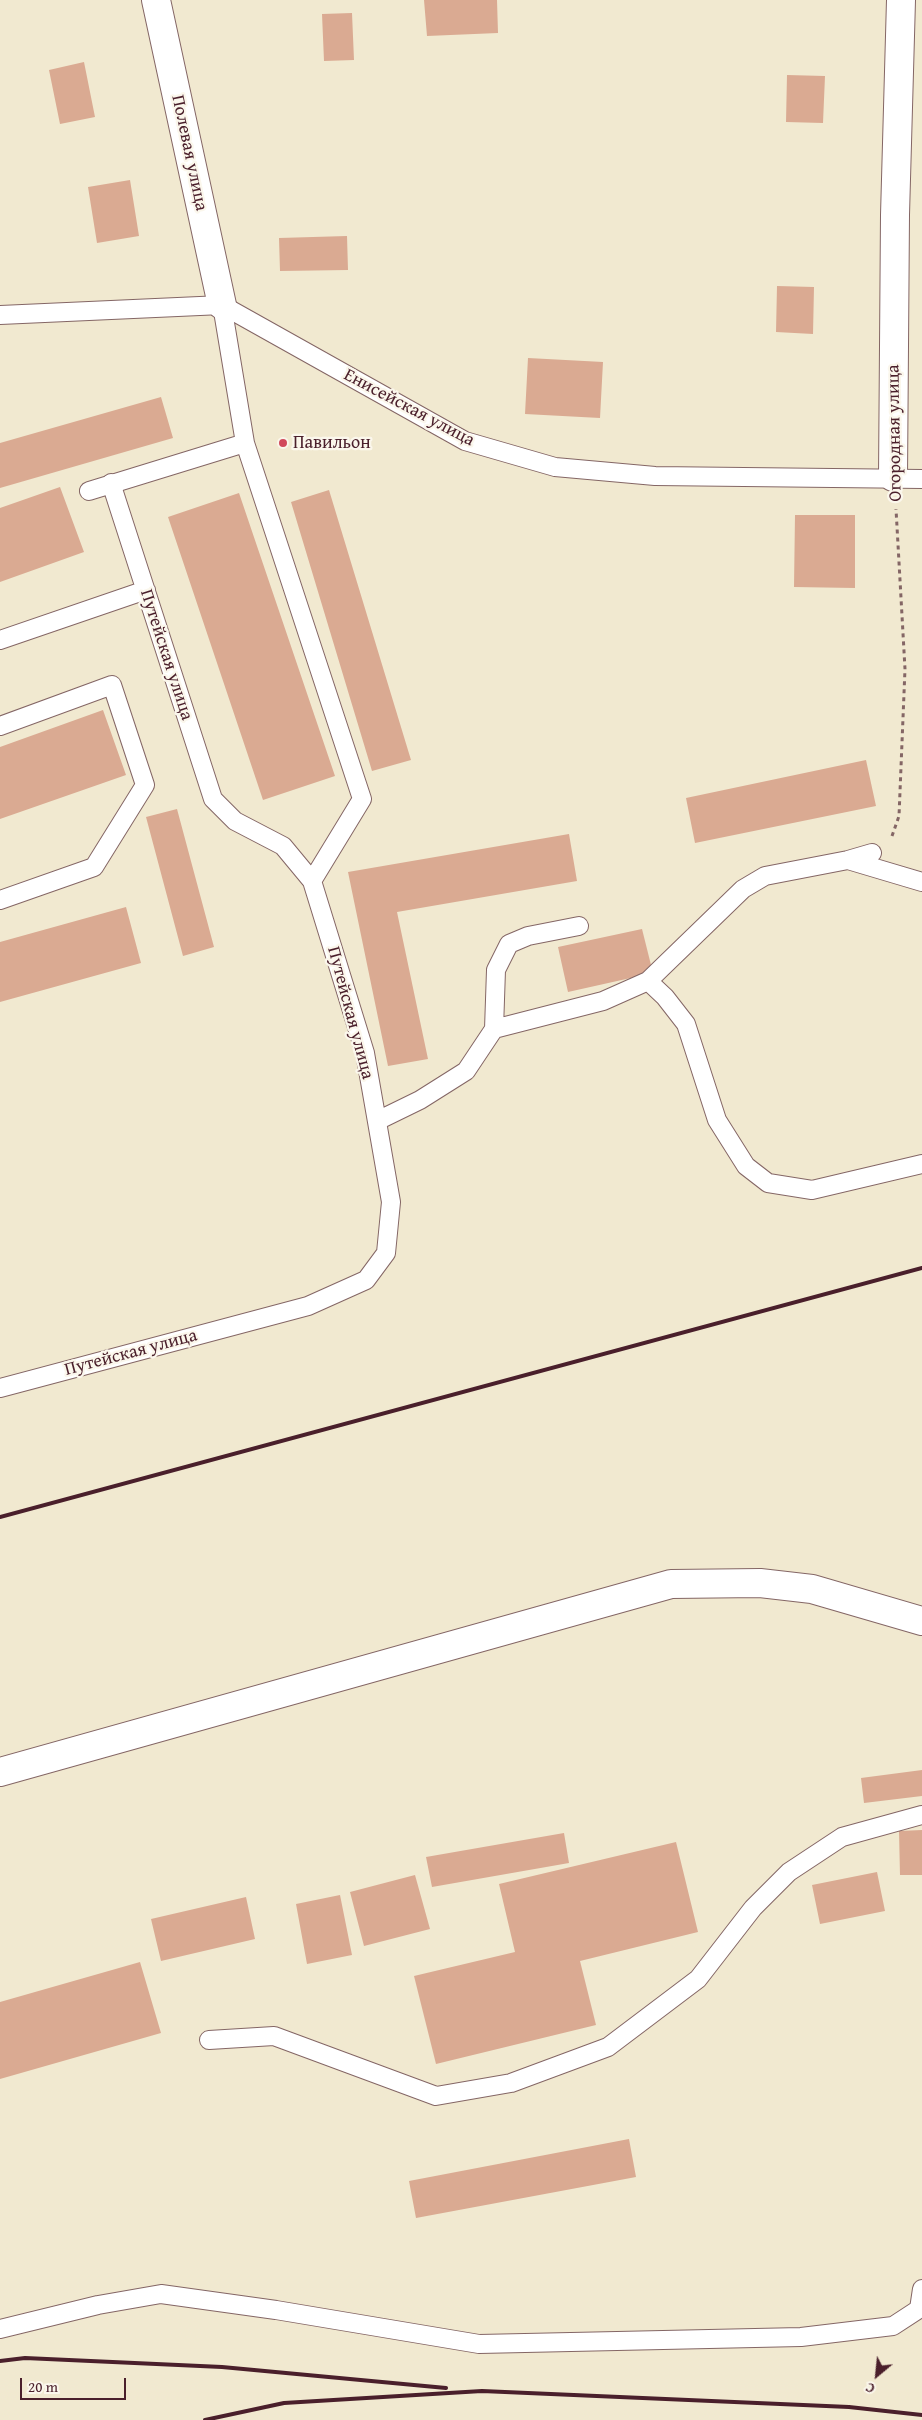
<!DOCTYPE html>
<html>
<head>
<meta charset="utf-8">
<style>
	body { margin:0 }
	#map { position:relative; width:922px; height:2420px; overflow:hidden; background:#f1e9d0; font-family:"Gentium Book Plus",serif }
	canvas { display:block }
	.north { position:absolute; left:852px; top:2350px; width:50px; height:50px; -webkit-text-stroke:4px #fbf7ec; paint-order:stroke; rotate:208deg; font-size:14px; font-weight:700; line-height:20px; text-align:center; color:#4a1f2b }
	.north::after { content:''; display:block; margin:auto; width:18px; height:22px; background:#4a1f2b; clip-path:polygon(50% 0,100% 100%,50% 72%,0 100%) }
	.scale { position:absolute; left:20px; top:2378px; width:106px; height:22px; box-sizing:border-box; border:2px solid #4a1f2b; border-top:0; padding-left:6px; font-size:15px; line-height:18px; white-space:nowrap; color:#4a1f2b; -webkit-text-stroke:4px #fbf7ec; paint-order:stroke }
</style>
</head>
<body>
<div id="map">
<canvas width="922" height="2420"></canvas>
<div class="north">С</div>
<div class="scale">20 m</div>
</div>
<script>
const c = document.querySelector('canvas').getContext('2d');
c.lineJoin = 'round';
function paint(path, color) { c.fillStyle = color; c.fill(path, 'evenodd'); }
function trace(path, color, width, dash) { c.strokeStyle = color; c.lineWidth = width; c.lineCap = dash ? 'butt' : 'round'; c.setLineDash(dash || []); c.stroke(path); }
function label(font, color, halo, rows, align = 'center') {
  c.font = font + ' "Gentium Book Plus",serif'; c.lineWidth = 4.5; c.setLineDash([]); c.textBaseline = 'middle'; c.strokeStyle = halo; c.fillStyle = color; for (const [text, x, y, turn = 0] of rows) {
    c.save(); c.translate(x, y); c.rotate((+turn || 0) * Math.PI / 180); c.textAlign = isNaN(turn) ? turn : align; if (halo) c.strokeText(text, 0, 0); c.fillText(text, 0, 0); c.restore();
  }
}
paint(new Path2D(`
	M424 0H497L498 33 427 36Z
	M352 13 354 60 324 61 322 14Z
	M84 62 95 117 60 124 49 70Z
	M787 75 825 76 823 123 786 122Z
	M130 180 139 236 97 243 88 187Z
	M347 236 348 270 280 271 279 238Z
	M777 286 814 287 813 334 776 332Z
	M528 358 603 362 600 418 525 414Z
	M161 397 173 438 0 488V443Z
	M60 487 84 552 0 582V508Z
	M329 490 411 760 372 771 291 502Z
	M239 493 335 776 263 800 168 517Z
	M795 515H855V588L794 587Z
	M103 710 126 775 0 819V747Z
	M866 760 876 806 695 843 686 798Z
	M177 809 214 947 183 956 146 817Z
	M569 834 577 881 397 912 428 1059 388 1066 348 872Z
	M126 907 141 963 0 1002V942Z
	M642 929 653 973 568 992 558 947Z
	M922 1770V1796L864 1803 861 1778Z
	M922 1830V1875H900L899 1831Z
	M564 1833 569 1863 432 1887 426 1857Z
	M676 1842 698 1932 580 1961 596 2025 436 2064 414 1976 515 1952 499 1884Z
	M877 1872 885 1911 820 1924 812 1885Z
	M415 1875 430 1929 364 1946 350 1892Z
	M340 1895 352 1955 307 1964 296 1904Z
	M246 1897 255 1939 161 1961 151 1919Z
	M140 1962 161 2033 0 2079V2002Z
	M629 2139 636 2177 416 2218 409 2181Z`), '#daaa92');
const service = new Path2D(`
	M222 305 245 443 362 799 312 881
	M0 315 222 305 465 441 555 467 655 476 922 479
	M89 491 245 443
	M0 640 146 590
	M0 726 112 685 145 785 94 867 0 900
	M872 853 848 860 922 882
	M648 981 665 997 686 1024 717 1120 746 1166 768 1183 812 1190 922 1164
	M494 1029 603 1001 648 981 743 889 765 876 848 860
	M377 1121 420 1100 466 1071 494 1029 496 970 509 944 528 936 579 926
	M0 1388 308 1306 366 1280 386 1253 391 1202 365 1053 312 881 283 846 235 821 213 799 111 483
	M209 2040 274 2036 436 2096 511 2083 608 2047 698 1979 753 1908 789 1872 842 1837 922 1815
	M0 2329 98 2305 161 2294 276 2310 479 2344 801 2337 893 2326 919 2309 922 2289`);
const minor = new Path2D(`
	M156 0 222 305
	M893 477 895 215 901 0
	M0 1772 671 1584 760 1583 812 1589 922 1621`);
trace(service, '#846665', 20);
trace(minor, '#846665', 30);
trace(new Path2D(`
	M892 836 899 816 905 669 896 509`), '#846665', 3, [4, 4]);
trace(service, '#fff', 18);
trace(minor, '#fff', 28);
trace(new Path2D(`
	M0 1517 922 1268
	M0 2361 25 2358 222 2367 446 2388
	M205 2420 284 2403 482 2391 849 2407 922 2415`), '#4a1f2b', 4);
for (const [x, y, r, color] of [
	[283,443,5,"#d1495b"]
]) { const dot = new Path2D(); dot.arc(x, y, r, 0, 2 * Math.PI); c.fillStyle = color; c.fill(dot); trace(dot, '#fbf7ec', 2); }
label('18px', '#4a1f2b', '#fbf7ec', [
	["Полевая улица",189,153,78],
	["Енисейская улица",409,408,28],
	["Огородная улица",895,433,-91],
	["Путейская улица",166,655,72],
	["Путейская улица",350,1013,75],
	["Путейская улица",131,1353,-15]
]);
label('18px', '#4a1f2b', '#fbf7ec', [
	["Павильон",293,443]
], 'left');
</script>
</body>
</html>
